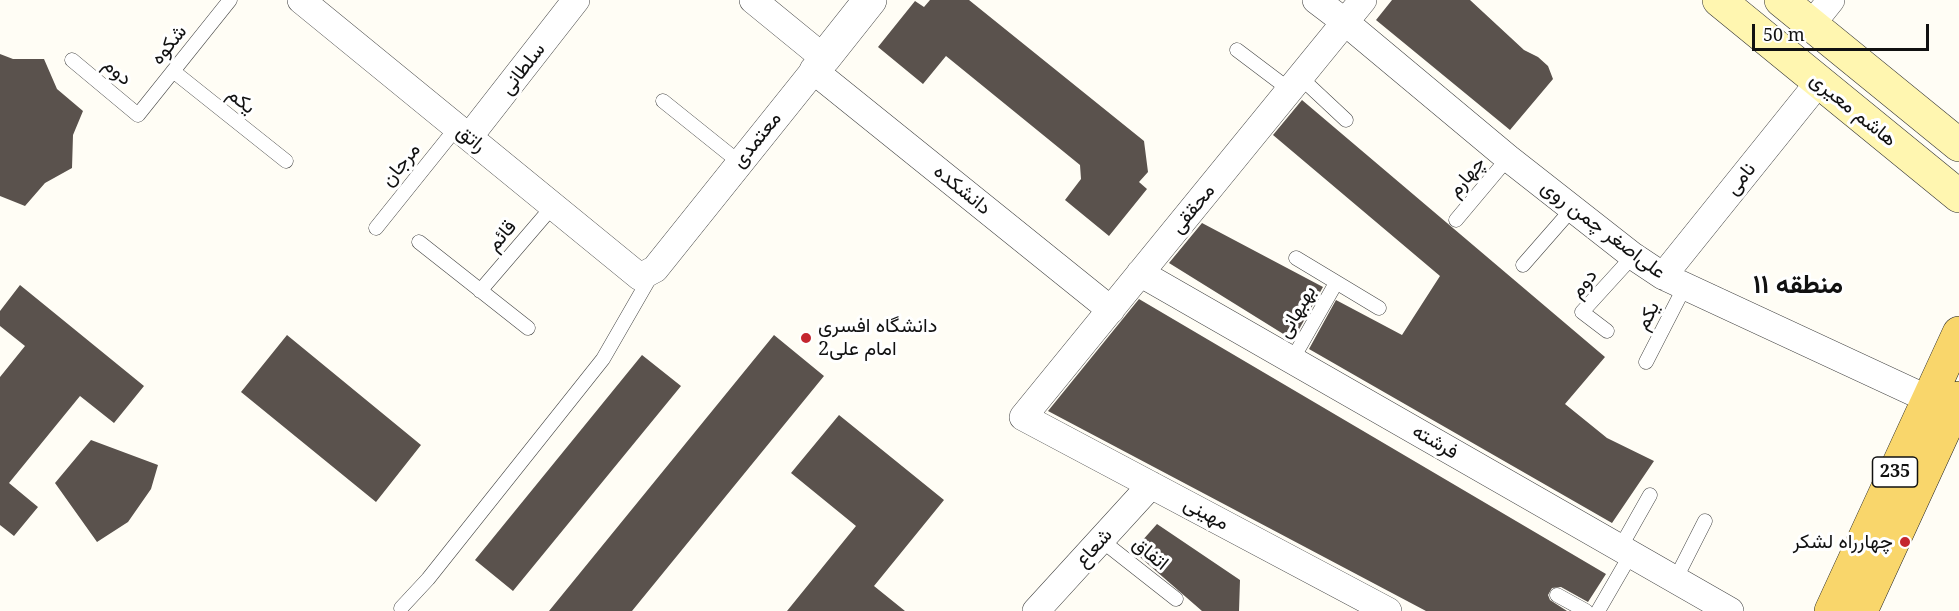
<!DOCTYPE html>
<html>
<head>
<meta charset="utf-8">
<style>
	body { margin:0 }
	#map { position:relative; width:1959px; height:611px; overflow:hidden; background:#fffdf5; font-family:"Noto Serif",serif }
	canvas { display:block }
	.scale { position:absolute; left:1752px; top:24px; width:177px; height:27px; box-sizing:border-box; border:3px solid #111; border-top:0; padding-left:8px; font-size:18px; line-height:21px; white-space:nowrap; color:#111; -webkit-text-stroke:4px #fff; paint-order:stroke }
</style>
</head>
<body>
<div id="map">
<canvas width="1959" height="611"></canvas>
<div class="scale">50 m</div>
</div>
<script>
const c = document.querySelector('canvas').getContext('2d');
c.lineJoin = 'round';
function paint(path, color) { c.fillStyle = color; c.fill(path, 'evenodd'); }
function trace(path, color, width, dash) { c.strokeStyle = color; c.lineWidth = width; c.lineCap = dash ? 'butt' : 'round'; c.setLineDash(dash || []); c.stroke(path); }
function label(font, color, halo, rows, align = 'center') {
  c.font = font + ' "Noto Serif",Vazirmatn,serif'; c.lineWidth = 6; c.setLineDash([]); c.textBaseline = 'middle'; c.strokeStyle = halo; c.fillStyle = color; for (const [text, x, y, turn = 0] of rows) {
    c.save(); c.translate(x, y); c.rotate((+turn || 0) * Math.PI / 180); c.textAlign = isNaN(turn) ? turn : align; if (halo) c.strokeText(text, 0, 0); c.fillText(text, 0, 0); c.restore();
  }
}
paint(new Path2D(`
	M930 0H969L1144 141 1148 172 1139 182 1147 189 1109 236 1065 200 1081 179 1080 165 946 56 923 84 878 47 915 1 924 7Z
	M1392 0H1470L1524 50 1538 57 1548 66 1553 79 1510 130 1376 20Z
	M0 54 13 59H44L57 89 83 111 73 135 72 168 45 183 25 206 0 196Z
	M1302 100 1605 357 1565 404 1607 438 1654 461 1612 523 1309 349 1336 300 1402 335 1440 276 1273 135Z
	M1202 223 1323 287 1293 340 1169 263Z
	M20 285 144 386 114 423 80 396 9 483 38 507 14 536 0 525V377L25 346 0 326V311Z
	M1139 299 1606 574 1588 602 1561 587 1552 588 1548 595 1550 600 1567 611H1426L1048 411Z
	M287 335 421 445 376 502 241 392Z
	M774 335 824 376 632 611H549Z
	M642 355 681 386 513 591 475 560Z
	M839 415 944 500 874 586 905 611H787L856 526 791 473Z
	M91 440 158 465 151 489 128 522 97 542 55 483Z
	M1157 524 1240 580 1239 611H1202L1133 551Z`), '#5a524d');
const service = new Path2D(`
	M1237 50 1290 90
	M72 60 138 115 230 0
	M173 71 286 161
	M1300 77 1346 120
	M663 101 739 162
	M1456 220 1508 158
	M376 228 457 127
	M419 242 528 328
	M1296 258 1379 308
	M1523 265 1572 209
	M480 291 553 206
	M1607 331 1582 312 1633 256
	M1292 360 1336 283
	M1646 362 1684 288
	M1101 540 1176 599
	M1620 548 1650 495
	M1675 580 1705 521
	M1557 595 1586 611
	M401 608 428 579 603 359 652 274
	M1598 611 1631 554`);
const minor = new Path2D(`
	M301 0 640 277 655 269 824 58 753 0
	M1316 0 1341 19
	M1363 0 1023 417 1388 611
	M1345 22 1508 158 1633 256 1663 276 1928 399
	M1811 25 1831 0
	M813 70 1111 310
	M469 137 576 0
	M1140 273 1730 611
	M1663 276 1819 82
	M1036 611 1151 485`);
const tertiary = new Path2D(`
	M824 58 870 0`);
const secondary = new Path2D(`
	M1719 0 1959 196
	M1781 0 1959 145`);
const primary = new Path2D(`
	M1831 611 1959 333
	M1861 611 1959 398`);
trace(service, '#444', 15);
trace(minor, '#444', 28);
trace(tertiary, '#444', 34);
trace(secondary, '#333', 34);
trace(primary, '#222', 34);
trace(service, '#fff', 14);
trace(minor, '#fff', 27);
trace(tertiary, '#fff', 33);
trace(secondary, '#fff6b0', 33);
trace(primary, '#f9d66b', 33);
for (const [x, y, r, color] of [
	[806,338,6,"#c4262e"],
	[1905,542,6,"#c4262e"]
]) { const dot = new Path2D(); dot.arc(x, y, r, 0, 2 * Math.PI); c.fillStyle = color; c.fill(dot); trace(dot, '#fff', 2); }
for (const [x, y, w] of [
	[1895,472,45]
]) { const box = new Path2D(); box.roundRect(x - w / 2, y - 15, w, 30, 4.5); c.fillStyle = '#fff'; c.fill(box); trace(box, '#111', 1.5); }
label('bold 18px', '#111', null, [
	["235",1895,472]
]);
label('20px', '#111', '#fff', [
	["شکوه",169,45,-51],
	["سلطانی",523,69,-52],
	["دوم",117,72,40],
	["یکم",241,101,39],
	["هاشم معیری",1853,110,39],
	["راتق",471,139,39],
	["معتمدی",757,140,-51],
	["مرجان",401,165,-51],
	["چهارم",1467,177,-50],
	["نامی",1741,179,-51],
	["دانشکده",962,190,39],
	["محققی",1193,209,-51],
	["علی‌اصغر چمن روی",1603,230,37],
	["قائم",502,236,-50],
	["دوم",1584,284,-52],
	["بهبهانی",1297,312,-60],
	["یکم",1648,316,-63],
	["فرشته",1435,442,30],
	["مهینی",1206,514,28],
	["شعاع",1094,548,-48],
	["اتفاق",1150,554,39]
]);
label('20px', '#111', '#fff', [
	["دانشگاه افسری",818,326],
	["امام علی2",818,349],
	["چهارراه لشکر",1893,542,"right"]
], 'left');
label('bold 26px', '#111', '#fff', [
	["منطقه ۱۱",1798,286]
]);
</script>
</body>
</html>
